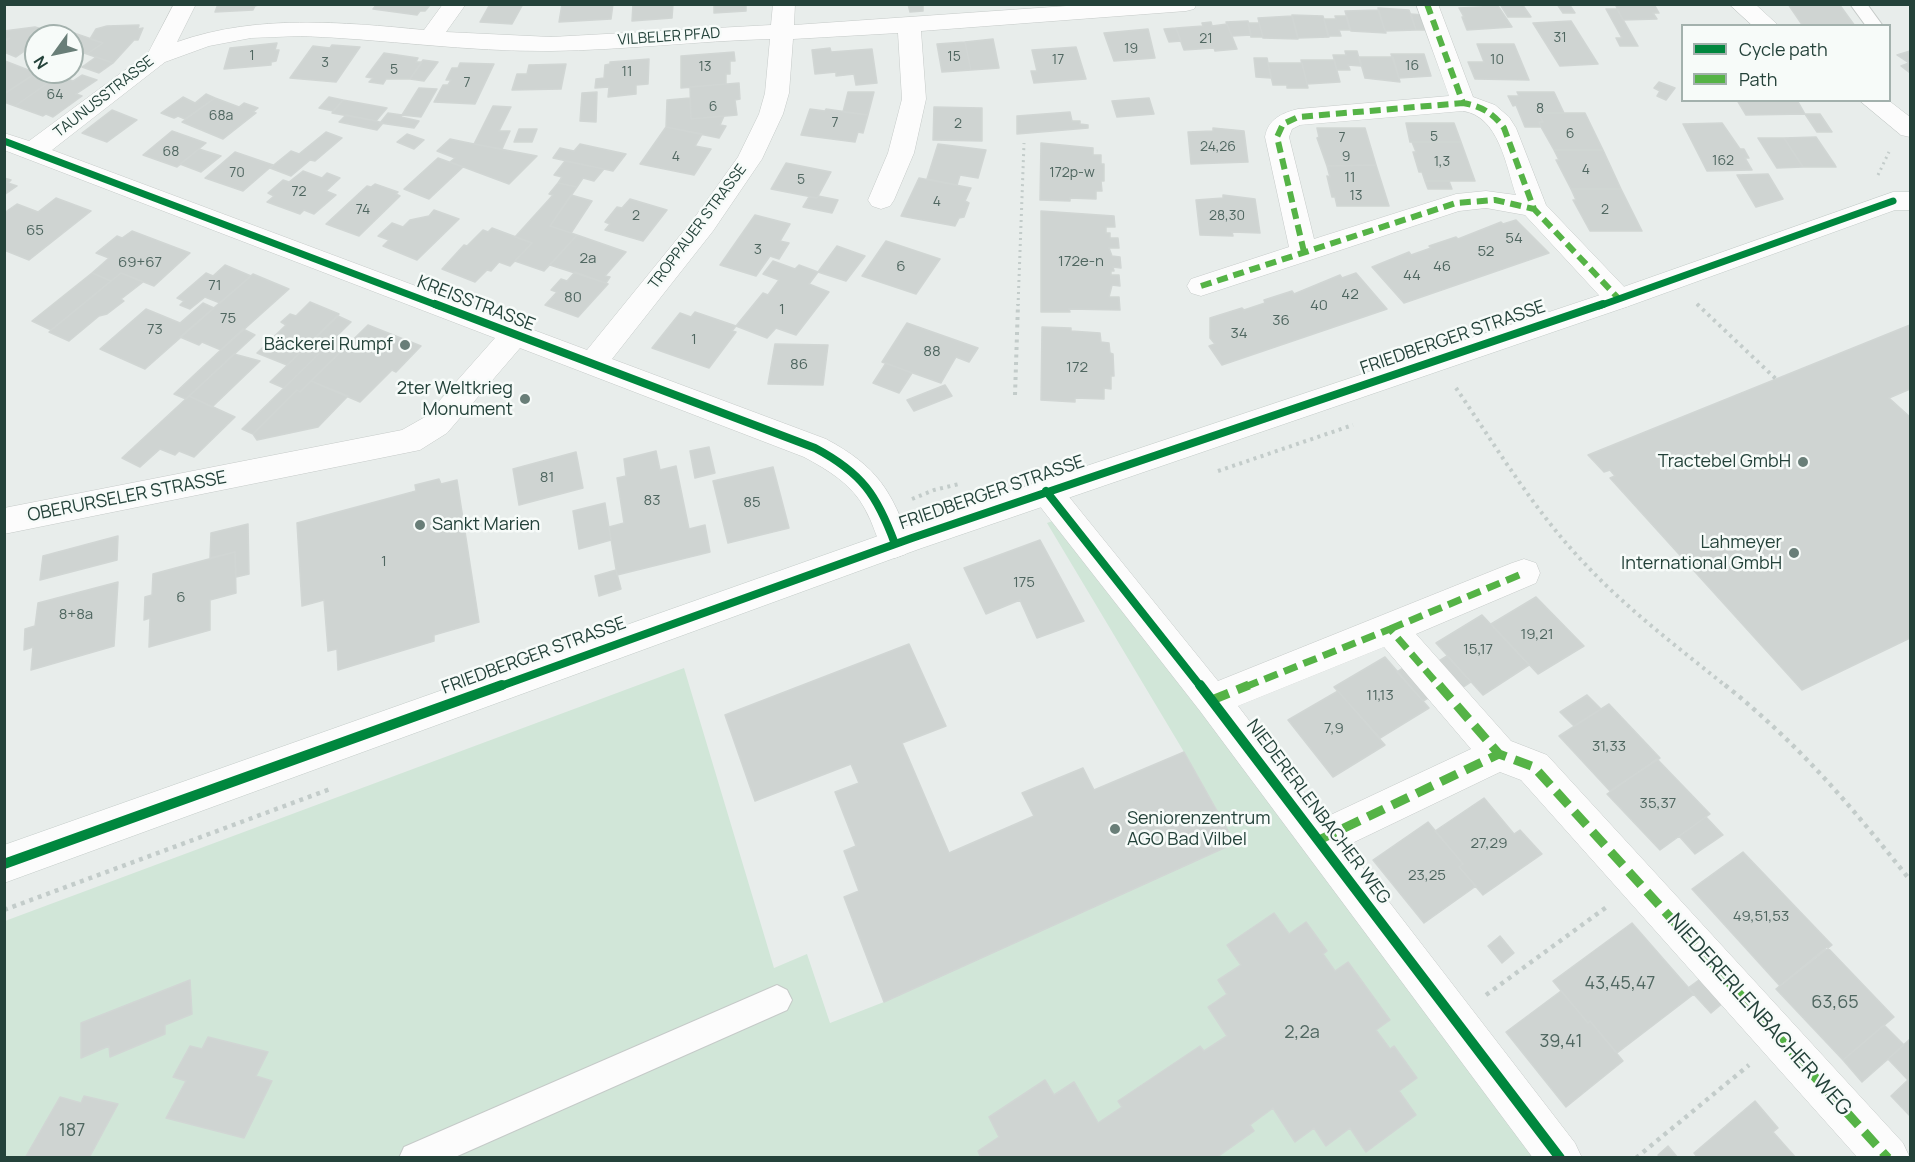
<!DOCTYPE html>
<html>
<head>
<meta charset="utf-8">
<style>
	body { margin:0 }
	#map { position:relative; width:1915px; height:1162px; overflow:hidden; background:#e8edeb; font-family:Manrope,sans-serif }
	canvas { display:block }
	.frame { position:absolute; inset:0; border:6px solid #24423a; pointer-events:none }
	.legend { position:absolute; left:1681px; top:24px; width:210px; height:78px; box-sizing:border-box; background:#f7fbf9; border:2px solid #a3b1ad; margin:0; padding:8px 10px; list-style:none; font-size:18px; color:#24423a }
	.legend li { display:flex; align-items:center; gap:12px; height:30px }
	.legend b { width:30px; border:2px solid #a3b1ad }
	.north { position:absolute; left:24px; top:24px; width:60px; height:60px; box-sizing:border-box; background:#f7fbf9; border:2px solid #a3b1ad; border-radius:50%; rotate:237deg; font-size:16px; font-weight:700; line-height:24px; text-align:center; color:#24423a }
	.north::after { content:''; display:block; margin:auto; width:21px; height:27px; background:#697e78; clip-path:polygon(50% 0,100% 100%,50% 72%,0 100%) }
</style>
</head>
<body>
<div id="map">
<canvas width="1915" height="1162"></canvas>
<div class="frame"></div>
<ul class="legend">
<li><b style="height:8px;background:#00873e"></b>Cycle path</li>
<li><b style="height:8px;background:#55b346"></b>Path</li>
</ul>
<div class="north">N</div>
</div>
<script>
const c = document.querySelector('canvas').getContext('2d');
c.lineJoin = 'round';
function paint(path, color) { c.fillStyle = color; c.fill(path, 'evenodd'); }
function trace(path, color, width, dash) { c.strokeStyle = color; c.lineWidth = width; c.lineCap = dash ? 'butt' : 'round'; c.setLineDash(dash || []); c.stroke(path); }
function label(font, color, halo, rows, align = 'center') {
  c.font = font + ' Manrope,sans-serif'; c.lineWidth = 5; c.setLineDash([]); c.textBaseline = 'middle'; c.strokeStyle = halo; c.fillStyle = color; for (const [text, x, y, turn = 0] of rows) {
    c.save(); c.translate(x, y); c.rotate((+turn || 0) * Math.PI / 180); c.textAlign = isNaN(turn) ? turn : align; if (halo) c.strokeText(text, 0, 0); c.fillText(text, 0, 0); c.restore();
  }
}
paint(new Path2D(`
	M1067 516 1545 1158H5V921L684 668 774 968 807 954 830 1023 884 1002 1235 843 1184 752 1047 523Z`), '#d1e6d8');
const building = new Path2D(`
	M218 4H262L255 6 253 10 215 12Z
	M377 4H431L425 11H420L417 15 373 9Z
	M490 4H523L512 24 480 22Z
	M562 4H613L611 19 559 22Z
	M633 4H673L672 18 632 21Z
	M714 4H746V11L714 13Z
	M908 4H923V11L910 12Z
	M1500 4H1522L1531 17H1508Z
	M1557 4H1569L1575 13H1563Z
	M1615 4H1654L1659 13H1653L1657 19 1623 20Z
	M1788 4H1839L1855 26H1803Z
	M1498 6 1512 27 1467 30 1462 17H1464L1459 8Z
	M1378 8 1409 10 1416 30 1385 31Z
	M1606 9H1617L1638 46H1620L1616 38H1622Z
	M1378 10 1386 33 1351 31 1345 11Z
	M1411 14 1423 15 1429 30H1416Z
	M1292 15 1323 16 1329 37 1298 38Z
	M1292 16 1298 39 1263 38 1258 18Z
	M1335 16H1346L1350 30H1339L1341 36H1328L1324 19H1336Z
	M1248 21 1251 35 1232 36 1226 22Z
	M1571 21 1598 64 1560 66 1533 23Z
	M1211 22 1212 26 1227 24 1237 49 1215 51 1214 48 1184 50 1176 28 1203 26 1202 23Z
	M1248 23H1259L1263 37H1251Z
	M139 25 138 29 143 28 138 40H134L113 63 87 54 103 43 90 39 96 29 107 26Z
	M35 27 52 32 47 36H36V43L16 57 4 52V42L10 38 4 39V31Z
	M1176 28 1181 41 1169 42 1164 29Z
	M1148 29 1155 58 1114 61 1104 33Z
	M54 31 69 36 74 33 103 43 87 54 72 49V36H47Z
	M993 39 999 68 971 70 965 42Z
	M965 42 971 70 942 72 937 44Z
	M277 43 275 50H279L276 61 271 62V65L224 69 230 48Z
	M1477 44H1514L1529 80 1475 79 1468 62H1484Z
	M332 45 360 47 336 82 290 78 313 46 330 48Z
	M1076 47 1086 79 1034 83 1031 71H1037L1032 50Z
	M830 48 831 52 872 49 877 83 856 85 854 74 836 76V72L815 74 812 50Z
	M1345 51H1357L1361 66 1348 65 1350 70H1337L1333 55H1346Z
	M1910 51V73L1901 66 1909 63 1897 55Z
	M734 52 735 61H730V74H726V84L681 88V56Z
	M384 53 418 58 416 62H422L410 79H386L383 84 369 82 373 78 366 77Z
	M1391 54H1424L1431 76 1399 78Z
	M96 57 113 63 99 73 82 67Z
	M1359 57H1393L1400 82 1365 78Z
	M1254 58H1267L1271 78 1256 77Z
	M649 59 648 84 636 85V94L608 97 609 87 595 88 596 79 604 78 605 65 610 64V62Z
	M423 60 438 62 424 81 410 79Z
	M1301 60H1334L1340 82 1307 84Z
	M4 61H5L36 73 4 94Z
	M460 63 494 64 475 104 434 102 443 85H448L451 80H446L452 68H458Z
	M1268 63H1302L1308 88H1287V85H1273Z
	M566 64 561 89 512 90 517 74H527L529 65Z
	M36 73 45 76 40 80 48 83 15 106 4 102V94Z
	M82 75 97 80 76 94 82 96 53 117 46 114 43 116 15 106 58 76 73 81Z
	M1659 82 1675 88 1666 100 1657 96 1660 91 1654 88Z
	M739 83 740 99 735 100 737 115 691 119 690 87Z
	M419 88 437 89 421 117 402 115Z
	M597 92 596 122 580 121 582 93Z
	M848 92H874L868 115 843 112Z
	M1517 92H1554L1564 113H1538L1543 122H1539L1541 127H1525L1516 105 1513 106 1508 96H1519Z
	M206 94 215 98 185 119 178 116 174 118 161 113 183 97 195 103Z
	M329 97 343 100 333 111 319 108Z
	M215 98 239 107 244 103 258 108 253 112 256 113 223 139 182 122Z
	M690 98 691 119 724 116 720 125 726 126 719 138 666 127 667 100Z
	M1149 98 1154 114 1117 117 1112 101Z
	M343 100 387 108 376 121 332 113Z
	M1737 100H1797L1805 114 1746 115Z
	M493 106 511 107 499 131H510L502 149 474 144Z
	M934 107 982 108V141L933 140Z
	M810 109 825 111 826 109 868 115 863 133 858 132 855 142 801 135Z
	M112 110 137 120 107 142 82 133Z
	M1070 112 1072 121H1080V124L1088 125V128L1017 134V116Z
	M388 113 402 115 401 117 419 121 414 128 380 123Z
	M1538 113H1585L1603 150H1554L1541 127 1539 122H1543Z
	M1805 114H1820L1832 132H1817Z
	M346 115 376 121 383 123 377 130 339 122Z
	M1406 123H1454L1461 142H1410Z
	M1722 123 1740 149H1744L1749 158H1745L1752 170 1707 171 1683 124Z
	M666 127 702 134 695 146 711 149 694 175 640 164Z
	M1213 128 1244 131 1248 162 1191 164 1188 132 1213 131Z
	M1317 128H1365L1376 165 1327 166 1317 138 1319 137Z
	M519 129H537L532 142H514Z
	M172 131 206 143 177 167 143 155Z
	M326 132 342 138 315 161 310 160 291 176 270 168 291 151 299 154Z
	M407 134 424 140 414 149 397 142Z
	M1816 137 1835 165 1836 167H1803L1784 138Z
	M1758 138H1784L1803 167 1777 168Z
	M450 139 474 144 537 156 509 184 450 162 455 158 437 151Z
	M1412 142H1461L1475 181H1425L1422 172H1419L1413 152H1416Z
	M1041 143 1093 148V155H1101V164H1104V181H1101L1102 191H1096V199L1070 198V201L1040 200Z
	M580 144 626 154 613 171 553 158 560 148 574 151Z
	M938 144 986 150 978 178 960 175 957 185 927 179Z
	M199 149 221 156 201 172 180 164Z
	M1554 150H1603L1621 189H1571L1556 160H1559Z
	M235 152 273 165 243 191 205 178Z
	M438 158 463 167 429 199 404 189Z
	M565 161 604 169 594 181 583 178 577 187 558 183 562 177 554 175Z
	M786 163 831 172 817 198 771 189Z
	M1376 165 1389 206H1337L1335 197H1332L1327 176 1330 177 1327 166Z
	M303 171 322 178 327 173 340 178 326 191 336 195 314 214 304 210 300 214 267 202 274 196 268 193 283 180 289 182Z
	M1768 174 1783 199 1756 207 1737 175Z
	M4 178 11 180 8 183 17 186 4 195Z
	M919 178 971 188 965 201 969 203 964 217 959 218 955 226 901 216Z
	M1425 181H1449L1452 189H1428Z
	M558 183 577 187 550 226 577 235 544 271 515 261 532 243 515 237 553 195 549 194Z
	M375 184 398 192 396 194 400 196 359 236 326 224 367 186 371 187Z
	M1571 189H1621L1642 231H1590L1573 200H1576Z
	M571 195 592 201 571 233 550 226Z
	M1223 195 1255 199 1260 233 1232 232 1233 236 1200 235 1196 200 1223 198Z
	M818 196 838 200 832 213 803 207 809 197 817 198Z
	M56 198 91 211 29 260 4 250V213L17 204 38 212Z
	M630 199 667 210 643 241 605 230 610 224 605 222 617 207 622 208Z
	M434 210 459 219 417 260 383 246 389 240 378 236 392 223 403 227 410 220 429 216Z
	M1041 211 1114 216 1115 227H1106V233H1110V238H1118L1119 248H1109L1112 256 1120 257 1121 268 1113 267 1114 271H1111V275H1119L1120 286 1112 285 1109 297H1119L1120 310 1069 309 1070 312H1041Z
	M755 215 790 224 780 241 789 243 779 259 770 256 756 276 720 265Z
	M1516 220 1549 253 1404 303 1372 267 1409 252 1411 255 1431 248 1429 246 1456 237 1458 239 1501 222 1503 224Z
	M492 228 532 243 510 266 499 262 491 271 487 270 475 282 442 269 464 245 467 246 483 230 488 232Z
	M132 231 190 253 154 286 121 273 111 281 92 273 109 258 96 253 117 236 122 238Z
	M577 235 626 252 605 276 610 277 606 283 550 265Z
	M886 241 940 259 916 294 862 276Z
	M837 246 865 256 846 281 818 272Z
	M773 261 795 269 799 265 818 272 809 284 829 292 796 335 776 328 767 338 736 326 763 293 768 295 779 280 763 274Z
	M225 265 251 276 220 303 205 297 190 309 180 305 184 301 177 298 206 273 213 276Z
	M575 272 608 284 578 317 545 305 557 292 551 290 561 279 567 281Z
	M92 273 111 281 51 330 32 321Z
	M121 273 143 282 121 299 124 301 107 314 99 316 69 341 49 332Z
	M1356 273 1387 309 1222 365 1209 346 1215 344 1210 338V318L1242 308 1244 310 1265 303 1264 300 1292 291 1294 294 1340 275 1342 278Z
	M253 274 289 289 221 350 202 342 199 345 180 337Z
	M310 302 339 314 287 365 257 353 286 325 281 322 290 314 296 316Z
	M203 303 214 308 145 369 100 349 146 309 180 323Z
	M695 312 736 326 732 331 736 332 709 368 652 348 680 313 691 317Z
	M338 316 351 322 284 388 270 382Z
	M907 323 978 348 969 362 956 357 941 383 882 362Z
	M368 325 421 346 396 372 392 370 360 402 311 381Z
	M1910 325V389L1889 398 1910 417V638L1802 690 1610 478 1615 476 1610 470 1604 472 1588 455Z
	M1042 327 1071 328V331L1100 333 1101 342 1109 343 1110 353 1113 354 1114 376H1111V389L1104 388V399L1075 398V402L1041 400Z
	M243 329 255 335 186 399 174 394Z
	M336 337 350 342 300 392 297 390 253 434 242 429Z
	M775 344 828 345 823 385 768 384Z
	M234 354 260 361 212 407 189 396Z
	M886 363 912 373 899 393 873 383Z
	M311 381 348 396 318 427 257 440 253 434 297 390 300 392Z
	M945 385 952 396 914 411 907 400Z
	M189 396 235 417 194 457 179 451 175 455 160 449 140 467 122 458Z
	M709 447 715 473 695 478 690 451Z
	M656 451 660 470 676 466 689 529 705 525 710 552 617 575 609 527 624 523 617 478 626 476 624 459Z
	M576 452 583 488 519 505 513 469Z
	M773 467 789 528 728 543 713 481Z
	M439 479 441 484 457 480 479 622 434 635V641L338 670 337 649 328 651 324 600 302 606 297 523 416 491 415 485Z
	M605 503 611 540 579 549 573 511Z
	M248 524 249 574 236 577 235 552 210 558 211 533Z
	M118 536 117 560 40 580 43 556Z
	M1040 540 1084 621 1037 638 1020 600 986 614 964 568Z
	M235 552 236 593 210 600V630L149 647 150 618 144 620 145 597 152 595 153 574Z
	M616 570 621 589 599 596 595 576Z
	M118 582 114 646 31 670 33 647 24 650 25 629 35 626 38 603Z
	M1536 597 1584 646 1538 674 1491 624Z
	M1482 615 1529 665 1483 695 1436 643Z
	M909 644 946 726 902 743 949 853 1034 816 1022 793 1083 768 1094 790 1184 752 1235 843 884 1002 844 897 859 891 844 851 856 846 835 792 859 783 851 764 755 801 725 715Z
	M1447 656 1471 682 1459 690 1434 664Z
	M1385 657 1429 708 1380 738 1334 687Z
	M1411 663 1437 693 1423 701 1397 672Z
	M1338 691 1385 745 1333 777 1288 720Z
	M1587 695 1601 709 1574 726 1560 712Z
	M1609 704 1660 758 1610 791 1559 736Z
	M1657 759 1710 814 1660 850 1607 794Z
	M1484 798 1514 834 1520 830 1542 854 1483 895 1459 867 1463 864 1435 831Z
	M1706 817 1723 835 1695 854 1679 836Z
	M1428 822 1463 864 1459 867 1476 886 1424 923 1373 860Z
	M1743 852 1832 945 1780 986 1692 889Z
	M1274 913 1289 934 1306 922 1327 951 1323 954 1335 971 1348 962 1390 1020 1376 1030 1390 1049 1394 1046 1417 1078 1399 1091 1416 1115 1366 1152 1350 1128 1326 1146 1314 1128 1295 1142 1273 1108 1250 1125 1254 1131 1216 1158H981L978 1151 999 1137 989 1117 1045 1080 1054 1095 1074 1082 1098 1123 1122 1107 1118 1101 1200 1046 1204 1051 1227 1036 1208 1007 1227 994 1218 980 1241 965 1227 945Z
	M1632 923 1694 994 1617 1053 1590 1021 1588 1023 1553 981Z
	M1500 936 1514 953 1502 963 1488 946Z
	M1827 947 1894 1017 1843 1060 1776 989Z
	M1703 977 1724 1002 1711 1013 1688 988Z
	M190 980 192 1014 165 1025V1034L110 1057 109 1046 81 1058V1023Z
	M1561 991 1588 1023 1590 1021 1623 1061 1566 1107 1506 1032Z
	M1884 1025 1904 1045 1862 1082 1843 1060Z
	M208 1037 268 1052 256 1076 272 1081 244 1138 166 1118 186 1081 173 1077 190 1046 202 1049Z
	M1910 1039V1078L1908 1080 1888 1059Z
	M1910 1078V1116L1891 1096Z
	M84 1096 118 1104 89 1158H25L60 1097 81 1103Z
	M1755 1101 1778 1128 1773 1132 1796 1158H1698L1694 1153Z
	M1668 1146 1678 1158H1661L1658 1155Z`);
paint(building, '#cfd4d2');
trace(building, '#d1d6d4', 1.5);
const lane = new Path2D(`
	M1850 4H1867L1883 26H1866Z
	M777 985 787 990 792 1000 787 1010 453 1158H399L404 1147Z`);
const street = new Path2D(`
	M174 4H196L177 42C256 14 342 22 424 30L443 4H466L446 32 551 37 771 25 773 4H795L794 25 1095 4H1197L1194 9 1186 11 921 31 926 99 914 153 894 200 890 206 881 209 872 206 868 200 888 153 902 99 898 33 793 39 789 93 783 114 762 159 713 231 612 359 826 439C878 467 891 490 911 544L906 554 895 558 884 554C877 539 873 523 865 509 852 484 828 470 804 457L520 348 447 433 420 450 4 534V508L402 430 425 417 495 338 4 150V133L29 141 148 53ZM301 36C384 39 468 52 551 51 624 50 697 41 770 39L765 93 759 114 738 157 695 217 587 350 52 150 165 62 209 46 251 38Z
	M1416 4H1438L1473 97 1495 105 1509 117 1516 128 1546 205 1629 292 1633 299 1629 306 1619 309 1609 306 1525 215 1486 208 1459 211 1201 296 1191 293 1187 286 1191 279 1289 247 1265 137C1268 119 1282 113 1298 109L1449 96ZM1463 111C1499 116 1506 166 1516 195L1486 191 1456 194 1314 239 1289 137 1292 129 1300 125Z
	M1729 4H1755L1779 26H1753Z
	M1859 100H1888L1910 117V137L1901 135Z
	M1046 478 1057 482 1218 681 1512 563 1524 559 1536 563 1540 573 1536 583 1416 634 1511 741 1547 755 1903 1143 1910 1158H1858L1521 780 1500 772 1346 846 1575 1143 1582 1158H1533L1200 711 1035 500 1030 491 1035 482ZM1384 647 1471 749 1324 818 1238 706Z`);
const secondary = new Path2D(`
	M1893 192H1910V210H1895L1629 306 919 549 4 883V845L912 524 1609 292Z`);
trace(lane, '#c5cac8', 2);
trace(street, '#c5cac8', 1);
trace(secondary, '#c3cbc8', 1);
trace(new Path2D(`
	M1878 175 1889 152
	M1697 304 1699 306
	M1018 306 1024 143`), '#c3ccca', 3, [2, 4]);
trace(new Path2D(`
	M1697 304 1776 379
	M1456 388C1497 448 1535 512 1586 565 1628 610 1679 648 1727 687
	M1015 395 1018 304
	M1218 471 1353 425
	M912 499 934 490 959 484`), '#c3ccca', 4, [3, 4.5]);
trace(new Path2D(`
	M1725 685C1800 745 1851 806 1910 880
	M4 910 333 788
	M1486 995 1608 906
	M1636 1158 1749 1065`), '#c3ccca', 4.5, [4, 5]);
paint(lane, '#fcfcfc');
paint(street, '#fcfcfc');
paint(secondary, '#fcfcfc');
trace(new Path2D(`
	M1427 4 1463 103C1481 106 1493 113 1504 128L1534 209 1619 299
	M1304 252 1277 137 1283 124 1298 117 1463 103
	M1201 286 1456 203 1495 200 1534 209`), '#55b346', 6, [11, 6]);
trace(new Path2D(`
	M1390 629 1524 573
	M1245 687 1390 629 1440 687`), '#55b346', 7, [14, 7]);
trace(new Path2D(`
	M1439 685 1499 754 1534 767 1888 1158
	M1212 700 1249 685
	M1319 840 1499 754`), '#55b346', 9, [18, 9]);
trace(new Path2D(`
	M4 141 439 306
	M1599 306 1893 201`), '#00873e', 7);
trace(new Path2D(`
	M435 304 815 448C862 473 877 495 895 544
	M1046 491 1201 687
	M498 687 912 538 1603 304`), '#00873e', 8);
trace(new Path2D(`
	M1200 685 1560 1158
	M4 864 502 685`), '#00873e', 10);
for (const [x, y, r, color] of [
	[405,345,6,"#697e78"],
	[525,399,6,"#697e78"],
	[1803,462,6,"#697e78"],
	[420,525,6,"#697e78"],
	[1794,553,6,"#697e78"],
	[1115,829,6,"#697e78"]
]) { const dot = new Path2D(); dot.arc(x, y, r, 0, 2 * Math.PI); c.fillStyle = color; c.fill(dot); trace(dot, '#f7fbf9', 2); }
label('14px', '#506761', null, [
	["31",1560,38],
	["21",1206,39],
	["19",1131,49],
	["1",252,56],
	["15",954,57],
	["17",1058,60],
	["10",1497,60],
	["3",325,63],
	["16",1412,66],
	["13",705,67],
	["5",394,70],
	["11",627,72],
	["7",467,83],
	["64",55,95],
	["6",713,107],
	["8",1540,109],
	["68a",221,116],
	["7",835,123],
	["2",958,124],
	["6",1570,134],
	["5",1434,137],
	["7",1342,138],
	["24,26",1218,147],
	["68",171,152],
	["4",676,157],
	["9",1346,157],
	["162",1723,161],
	["1,3",1442,162],
	["4",1586,170],
	["70",237,173],
	["172p-w",1072,173],
	["11",1350,178],
	["5",801,180],
	["72",299,192],
	["13",1356,196],
	["4",937,202],
	["74",363,210],
	["2",1605,210],
	["2",636,216],
	["28,30",1227,216]
]);
label('15px', '#24423a', '#f7fbf9', [
	["VILBELER PFAD",669,37,-4],
	["TAUNUSSTRASSE",104,97,-38],
	["TROPPAUER STRASSE",698,227,-53]
]);
label('15px', '#506761', null, [
	["65",35,231],
	["54",1514,239],
	["3",758,250],
	["52",1486,252],
	["2a",588,259],
	["172e-n",1081,262],
	["69+67",140,263],
	["6",901,267],
	["46",1442,267],
	["44",1412,276],
	["71",215,286],
	["42",1350,295],
	["80",573,298],
	["40",1319,306],
	["1",782,310],
	["75",228,319],
	["36",1281,321],
	["73",155,330],
	["34",1239,334],
	["1",694,340],
	["88",932,352],
	["86",799,365],
	["172",1077,368],
	["81",547,478],
	["83",652,501],
	["85",752,503],
	["1",384,562],
	["175",1024,583],
	["6",181,598],
	["8+8a",76,615],
	["19,21",1537,635],
	["15,17",1478,650],
	["11,13",1380,696],
	["7,9",1334,729],
	["31,33",1609,747],
	["35,37",1658,804],
	["27,29",1489,844],
	["23,25",1427,876],
	["49,51,53",1761,917]
]);
label('18px', '#24423a', '#f7fbf9', [
	["KREISSTRASSE",476,304,21],
	["FRIEDBERGER STRASSE",1453,338,-19],
	["FRIEDBERGER STRASSE",992,493,-19],
	["OBERURSELER STRASSE",127,497,-11],
	["FRIEDBERGER STRASSE",534,656,-20],
	["NIEDERERLENBACHER WEG",1318,812,53]
]);
label('18px', '#24423a', '#f7fbf9', [
	["Bäckerei Rumpf",393,345],
	["2ter Weltkrieg",513,389],
	["Monument",513,410],
	["Tractebel GmbH",1791,462],
	["Sankt Marien",432,525,"left"],
	["Lahmeyer",1782,543],
	["International GmbH",1782,564],
	["Seniorenzentrum",1127,819,"left"],
	["AGO Bad Vilbel",1127,840,"left"]
], 'right');
label('18px', '#506761', null, [
	["43,45,47",1620,984],
	["63,65",1835,1003],
	["2,2a",1302,1033],
	["39,41",1561,1042],
	["187",72,1131]
]);
label('21px', '#24423a', '#f7fbf9', [
	["NIEDERERLENBACHER WEG",1759,1015,48]
]);
</script>
</body>
</html>
